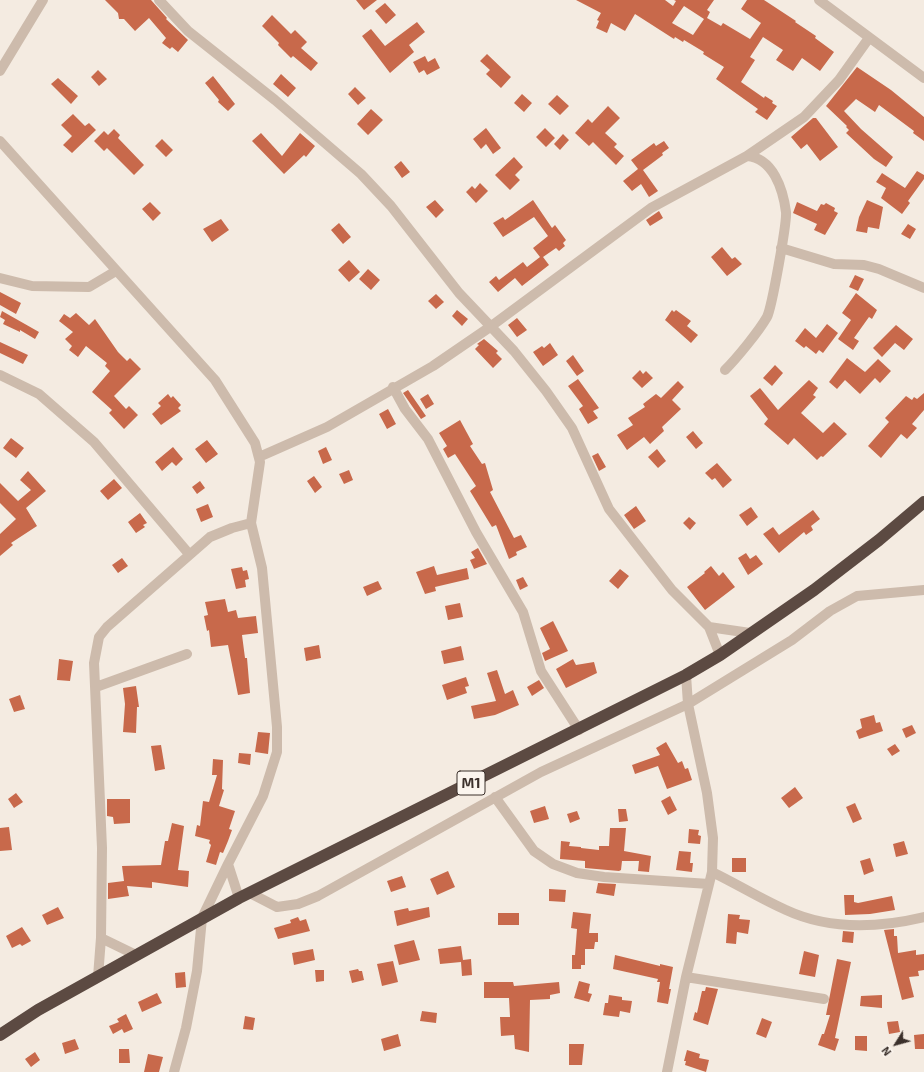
<!DOCTYPE html>
<html>
<head>
<meta charset="utf-8">
<style>
	body { margin:0 }
	#map { position:relative; width:924px; height:1072px; overflow:hidden; background:#f4ebe1; font-family:"Exo 2",sans-serif }
	canvas { display:block }
	.north { position:absolute; left:876px; top:1024px; width:40px; height:40px; -webkit-text-stroke:3px #fbf5ee; paint-order:stroke; rotate:233deg; font-size:11px; font-weight:700; line-height:16px; text-align:center; color:#3b302b }
	.north::after { content:''; display:block; margin:auto; width:14px; height:18px; background:#3b302b; clip-path:polygon(50% 0,100% 100%,50% 72%,0 100%) }
</style>
</head>
<body>
<div id="map">
<canvas width="924" height="1072"></canvas>
<div class="north">N</div>
</div>
<script>
const c = document.querySelector('canvas').getContext('2d');
c.lineJoin = 'round';
function paint(path, color) { c.fillStyle = color; c.fill(path, 'evenodd'); }
function trace(path, color, width, dash) { c.strokeStyle = color; c.lineWidth = width; c.lineCap = dash ? 'butt' : 'round'; c.setLineDash(dash || []); c.stroke(path); }
function label(font, color, halo, rows, align = 'center') {
  c.font = font + ' "Exo 2",sans-serif'; c.lineWidth = 3; c.setLineDash([]); c.textBaseline = 'middle'; c.strokeStyle = halo; c.fillStyle = color; for (const [text, x, y, turn = 0] of rows) {
    c.save(); c.translate(x, y); c.rotate((+turn || 0) * Math.PI / 180); c.textAlign = isNaN(turn) ? turn : align; if (halo) c.strokeText(text, 0, 0); c.fillText(text, 0, 0); c.restore();
  }
}
paint(new Path2D(`
	M105 0H151L167 18 166 19 188 40 178 52 172 47 170 49 162 43 166 38 149 18 135 31 124 19H119L118 13Z
	M356 0H377L364 10Z
	M576 0H665L673 6 676 1 674 0H714L707 10 710 12 707 18 721 26 723 23 750 39 761 23 741 9 747 0H764L796 21 795 22 816 36 815 38 834 52 820 71 802 58 793 71 776 60 783 50 763 37 750 57 755 60 741 82 764 98 765 96 773 101 772 103 777 106 767 120 755 112 758 109 716 79 724 67 703 54 704 52 684 40 683 42 675 37 674 39 635 14 625 31 611 23 607 33 596 28 599 21 597 20 601 13ZM684 6 704 19 693 35 672 23Z
	M385 3 396 15 386 24 375 11Z
	M272 15 291 34 295 30 307 42 301 48 318 63 311 71 293 56 291 58 278 45 279 43 262 26Z
	M417 22 425 32 409 45 414 52 390 73 362 36 371 29 385 46Z
	M487 54 511 77 501 88 486 74 490 70 480 61Z
	M425 56 428 62 435 58 440 68 427 75 424 70 419 73 413 62Z
	M857 67 891 90 924 117V141L913 133 914 131 879 105 875 112 856 99 844 111 861 129 893 157 886 167 874 159 846 133 849 130 846 127 847 126 826 106Z
	M98 70 107 79 99 86 91 77Z
	M281 74 296 88 288 97 273 84Z
	M213 76 235 104 228 111 218 102 219 100 205 83Z
	M58 78 78 96 71 104 51 84Z
	M355 87 366 98 358 105 348 94Z
	M522 94 532 103 524 112 514 103Z
	M557 95 569 106 560 115 548 104Z
	M608 106 620 118 605 133 617 144 614 147 624 156 616 165 593 142 589 146 575 133 588 119 592 123Z
	M371 109 383 120 368 135 357 124Z
	M73 114 85 126 89 123 96 130 72 153 63 145 72 136 61 125Z
	M813 118H816L838 147 820 161 807 144 801 149 791 137Z
	M486 128 501 148 493 154 486 144 481 149 473 139Z
	M545 128 555 138 546 147 536 137Z
	M114 129 120 135 118 138 144 165 134 175 107 148 104 151 94 141 104 131 108 135Z
	M261 133 282 156 300 133 315 146 306 157 304 155 284 174 252 141Z
	M563 134 569 140 560 150 554 144Z
	M162 139 173 150 166 157 155 146Z
	M664 141 669 148 662 153 663 155 643 170 658 191 649 197 641 184 632 191 623 181 638 169 631 160 654 143 656 146Z
	M514 157 523 167 515 175 520 180 510 190 495 175Z
	M401 161 410 172 402 178 394 167Z
	M917 171 924 175V179L908 201 910 203 902 214 881 198 886 188 876 182 882 173 905 188Z
	M480 183 488 191 476 203 466 192 472 186 475 189Z
	M435 200 444 210 436 218 426 207Z
	M533 200 552 228 555 225 566 240 563 243 565 246 559 251 556 248 543 257 549 265 522 286 515 278 498 292 489 282 496 276 499 280 523 262 527 267 540 257 533 248 548 236 534 217 503 237 493 223 503 217 505 220Z
	M867 200 883 207 879 229 868 227 867 233 856 231 859 217Z
	M150 202 161 213 153 221 142 209Z
	M797 202 817 211 821 204 824 205 826 203 835 208 834 211 838 213 825 235 814 230 817 224 793 213Z
	M659 211 663 218 650 226 646 220Z
	M221 219 229 230 212 242 203 229Z
	M339 223 351 237 343 244 331 230Z
	M908 224 916 229 910 239 901 234Z
	M722 247 732 259 735 257 742 264 727 276 711 257Z
	M349 260 360 272 349 282 338 270Z
	M368 269 380 280 371 290 359 279Z
	M855 275 864 279 858 291 849 287Z
	M0 292 21 303 16 314 0 305Z
	M856 293 877 310 872 319 869 317 854 338 859 341 853 350 838 339 851 320 842 313Z
	M436 294 444 302 436 309 428 301Z
	M457 310 468 319 462 326 452 316Z
	M672 310 674 312 676 310 691 321 687 326 698 335 691 343 665 320Z
	M2 311 39 332 35 339 20 330V332L3 324 5 320 0 317Z
	M76 313 89 325 95 319 118 352 127 361 130 358 141 369 114 396 126 409 129 406 138 415 124 429 109 413 112 410 92 392 110 371 105 366 107 363 86 346 78 357 69 350 72 346 65 339 73 332 59 321 64 314 70 318Z
	M517 318 527 330 517 337 508 325Z
	M827 324 838 333 823 353 819 350 816 354 806 346 804 348 795 341 805 328 816 338Z
	M896 325 913 339 904 350 895 343 882 357 873 348Z
	M484 339 498 351 496 353 502 359 493 368 475 349 479 345 477 344Z
	M0 342 28 355 23 364 0 353Z
	M550 343 558 355 543 366 533 352 542 346 544 348Z
	M573 355 584 371 577 376 566 361Z
	M847 358 865 372 878 359 891 371 880 383 875 378 860 394 845 380 837 389 829 382Z
	M775 365 783 373 772 386 763 378Z
	M640 370 643 374 646 371 653 378 642 388 632 378Z
	M578 379 599 408 593 411 598 418 588 424 579 409 583 406 568 386Z
	M809 380 818 388 813 395 816 397 801 413 823 433 834 422 847 434 823 457 821 456 817 460 794 438 788 445 764 424 768 419 750 396 760 388 778 410Z
	M678 381 684 387 672 400 681 409 662 427 664 431 650 444 644 437 627 450 617 435 633 425 628 418 645 407 643 404 656 394 661 398Z
	M408 390 426 416 421 419 403 393Z
	M924 393V410L912 424 917 428 907 439 901 434 881 458 868 446 889 422 885 418 906 396 912 400 914 397 917 399Z
	M168 394 171 398 173 396 181 405 178 408 181 411 161 425 152 414 161 406 158 403Z
	M428 394 434 404 426 409 420 399Z
	M388 409 396 424 387 429 379 414Z
	M460 420 473 444 470 446 482 464 485 463 493 490 490 492 514 538 521 535 527 547 516 552 517 555 509 559 496 525 492 527 470 491 476 486 455 454 448 458 443 449 447 446 439 433Z
	M693 431 703 443 696 449 686 437Z
	M11 438 24 448 16 458 3 448Z
	M207 440 218 454 206 463 195 449Z
	M173 447 183 459 176 466 172 462 162 471 155 462Z
	M326 447 332 460 323 464 318 451Z
	M657 449 666 461 658 468 648 457Z
	M598 453 606 467 599 471 592 456Z
	M717 463 732 480 723 488 715 478 712 480 705 473Z
	M349 470 353 480 344 484 339 474Z
	M28 471 46 491 26 508 37 526 11 543 13 545 0 556V534L16 519 0 503V483L18 501 31 490 20 480Z
	M314 476 322 487 315 493 307 481Z
	M114 479 122 488 108 500 100 491Z
	M200 481 205 488 197 494 192 487Z
	M208 504 213 517 201 522 196 509Z
	M636 506 646 521 634 529 624 515Z
	M751 507 758 517 747 526 739 515Z
	M813 510 820 519 811 526 813 530 806 535 804 532 779 553 763 534 773 527 779 535Z
	M140 513 147 523 143 525 145 527 136 533 128 522Z
	M689 517 696 523 690 530 683 523Z
	M478 548 487 564 474 569 470 560 475 558 471 552Z
	M746 553 750 559 756 555 763 564 748 575 738 558Z
	M122 558 128 566 118 573 112 565Z
	M434 566 437 575 467 568 469 579 435 587 436 591 425 594 416 572Z
	M711 566 719 576 723 572 735 587 705 610 687 587 705 573 704 572Z
	M242 567 243 571 247 570 249 579 245 580 246 587 236 589 231 569Z
	M620 569 629 576 618 589 609 581Z
	M523 577 528 586 520 590 516 580Z
	M378 581 382 589 367 596 363 587Z
	M225 599 228 612 236 610 238 618 256 616 258 633 242 635 245 658H247L250 693 238 695 228 645 211 647 209 630 207 631 204 616 208 615 205 602Z
	M460 603 463 617 448 620 445 606Z
	M553 621 568 651 545 661 542 653 550 649 540 628Z
	M319 645 321 658 306 661 304 648Z
	M461 646 464 660 444 664 441 651Z
	M59 659 73 661 70 681 57 680Z
	M573 659 576 665 594 662 597 673 566 688 556 669Z
	M497 670 505 694 513 690 519 705 495 715 474 719 471 706 496 701 487 673Z
	M466 677 469 686 465 687 467 693 447 700 442 685Z
	M539 680 544 688 532 696 527 687Z
	M136 686 139 707H137L136 733 123 732 125 704 123 688Z
	M20 695 25 709 14 712 9 699Z
	M874 715 876 723 880 722 883 731 859 739 856 731 862 728 860 719Z
	M912 725 916 733 906 738 902 729Z
	M258 732 270 733 268 754 255 752Z
	M666 742 678 763 682 761 685 769 688 768 692 780 667 789 658 766 635 774 632 765 660 755 656 748Z
	M895 744 900 751 892 756 887 749Z
	M161 745 165 769 155 771 151 746Z
	M239 753 251 754 250 765 238 763Z
	M213 759 223 760 222 789 224 790 219 806 235 811 229 829 232 830 228 841 223 853 220 852 216 865 206 862 211 845 209 843 210 840 195 836 197 825 200 826 203 801 209 802 217 775H212Z
	M795 787 803 798 789 808 781 798Z
	M16 793 23 802 14 808 8 799Z
	M670 796 677 810 668 815 661 801Z
	M107 799H130V823L114 824 113 817 107 816Z
	M855 803 862 819 853 823 846 807Z
	M545 806 549 819 534 823 530 811Z
	M618 809H626L628 821 619 822Z
	M577 811 580 819 570 823 567 814Z
	M172 823 184 826 178 870 189 871 188 887 152 882V888L127 886 129 896 108 899V883L124 881 122 866 161 865 165 841H168Z
	M9 827 12 850 0 851V828Z
	M610 828H626L624 851 651 856 649 872 638 871 639 861H622L621 870 619 871 585 868V861L560 859 561 841 570 842 569 846 581 847V848L599 850V846H609Z
	M689 829 699 830 698 835 701 836 700 844 688 843Z
	M904 841 908 854 896 857 893 844Z
	M679 851 691 852 690 863H693L692 872 676 870Z
	M732 858H746V872H732Z
	M870 858 874 871 864 875 860 861Z
	M448 871 455 887 437 895 430 879Z
	M402 876 406 887 391 892 387 881Z
	M598 883 616 884 614 896 596 893Z
	M549 889 566 890 565 902 549 901Z
	M844 895H854V902L858 903 892 896 895 910 870 914 845 915Z
	M58 907 64 918 47 925 42 915Z
	M429 907 430 917 397 926 394 911 408 908 409 911Z
	M573 912 591 914 589 933H598V942H595L594 949H585V965H581V969H572V955H575L577 929 571 928Z
	M498 913H519V925H498Z
	M728 914 740 915 739 919 750 920 748 934 737 932 736 944 726 943Z
	M298 917 300 921 306 919 310 931 278 939 274 928 291 923 290 920Z
	M22 927 31 941 22 946 20 944 12 948 6 936Z
	M894 929V936H897L898 953 916 950V955L924 954V970L918 971 919 976 909 977 914 997 902 1000 884 930Z
	M843 931 854 932 853 943 842 942Z
	M414 940 420 960 399 965 394 945Z
	M461 946 463 960 471 959 472 975 462 976 461 962 440 964 438 949Z
	M313 949 315 960 294 965 292 953Z
	M804 951 819 955 815 977 799 974Z
	M615 955 660 966V964L673 967 669 989H671L668 1004 657 1002 660 982H657L658 979 613 969Z
	M837 959 851 962 835 1038 839 1039 835 1051 818 1045 822 1034H824L830 1015H826Z
	M393 961 398 982 382 986 377 964Z
	M358 969 359 971H362L364 980 352 983 349 971Z
	M315 970H324V981L316 982Z
	M185 972 186 987 176 988 175 973Z
	M579 981 590 984 588 993 592 994 589 1002 574 998Z
	M484 982H513L514 986 559 982 560 993 550 995V999L530 1000 529 1052 515 1049 514 1035 501 1036 500 1017H510L509 998H484Z
	M706 987 718 989 708 1025 693 1020 695 1012 697 1013 702 991H705Z
	M157 993 162 1003 142 1012 138 1002Z
	M609 995 622 997V1000L632 1001 630 1013 620 1011 619 1017 603 1015 605 1003H608Z
	M882 995V1008L860 1006 861 996Z
	M422 1011 437 1013 436 1023 420 1021Z
	M126 1014 133 1029 124 1033 122 1029 113 1034 109 1026 119 1022 117 1019Z
	M245 1016 255 1018 253 1030 243 1029Z
	M762 1018 772 1022 766 1038 756 1034Z
	M898 1021 900 1032 889 1034 887 1022Z
	M398 1034 401 1046 384 1051 381 1039Z
	M924 1034V1049H915L914 1035Z
	M855 1036H867V1051L855 1050Z
	M75 1039 79 1049 65 1054 62 1043Z
	M569 1044H584L582 1065H569Z
	M119 1049H129L130 1063H119Z
	M687 1050 700 1054 699 1058 709 1060 706 1072 685 1065 686 1061H684Z
	M35 1052 40 1060 31 1067 25 1059Z
	M148 1054 163 1057 159 1072H144Z`), '#c8694b');
trace(new Path2D(`
	M159 0 188 31 275 100 361 174 391 206 459 293 514 351 546 391 572 428 609 509 672 590 709 627 720 655
	M819 0 924 78
	M0 71 43 0
	M0 141 215 380 255 443 260 462 251 523 262 568 277 727V752L263 796 228 864 239 898
	M781 248 834 264 864 265 879 269 924 288
	M0 278 32 286 89 287 116 271
	M725 370C737 358 759 331 767 317 772 307 787 222 786 212 783 189 773 158 747 156
	M0 375 39 394 94 442 189 554
	M393 387 405 409 428 439 476 532 523 612 541 671 579 730
	M259 457 327 427 433 366 490 327 651 208 747 156 804 117 839 80 869 38
	M709 627 750 633
	M96 687 187 654
	M495 797 534 851 553 864 577 873 604 877 709 884
	M712 872C737 884 761 899 786 910 829 930 878 928 924 917
	M250 893 277 907 298 904 318 896 541 772 688 704 792 640 830 611 857 596 924 590
	M101 938 136 955
	M98 977 101 938 102 848 94 663 99 637 107 627 210 537 232 528 251 523
	M686 977 824 999
	M174 1072 186 1028 197 971 202 918 228 864
	M667 1072 686 977 712 872 713 838 707 793 688 704 686 675`), '#cdbbac', 10);
trace(new Path2D(`
	M0 1035 38 1010 239 898 686 675 720 655 814 590 879 540 924 502`), '#5c4a42', 12);
for (const [x, y, w] of [
	[471,783,28]
]) { const box = new Path2D(); box.roundRect(x - w / 2, y - 12, w, 24, 3); c.fillStyle = '#fbf5ee'; c.fill(box); trace(box, '#3b302b', 1); }
label('bold 14px', '#3b302b', null, [
	["M1",471,783]
]);
</script>
</body>
</html>
